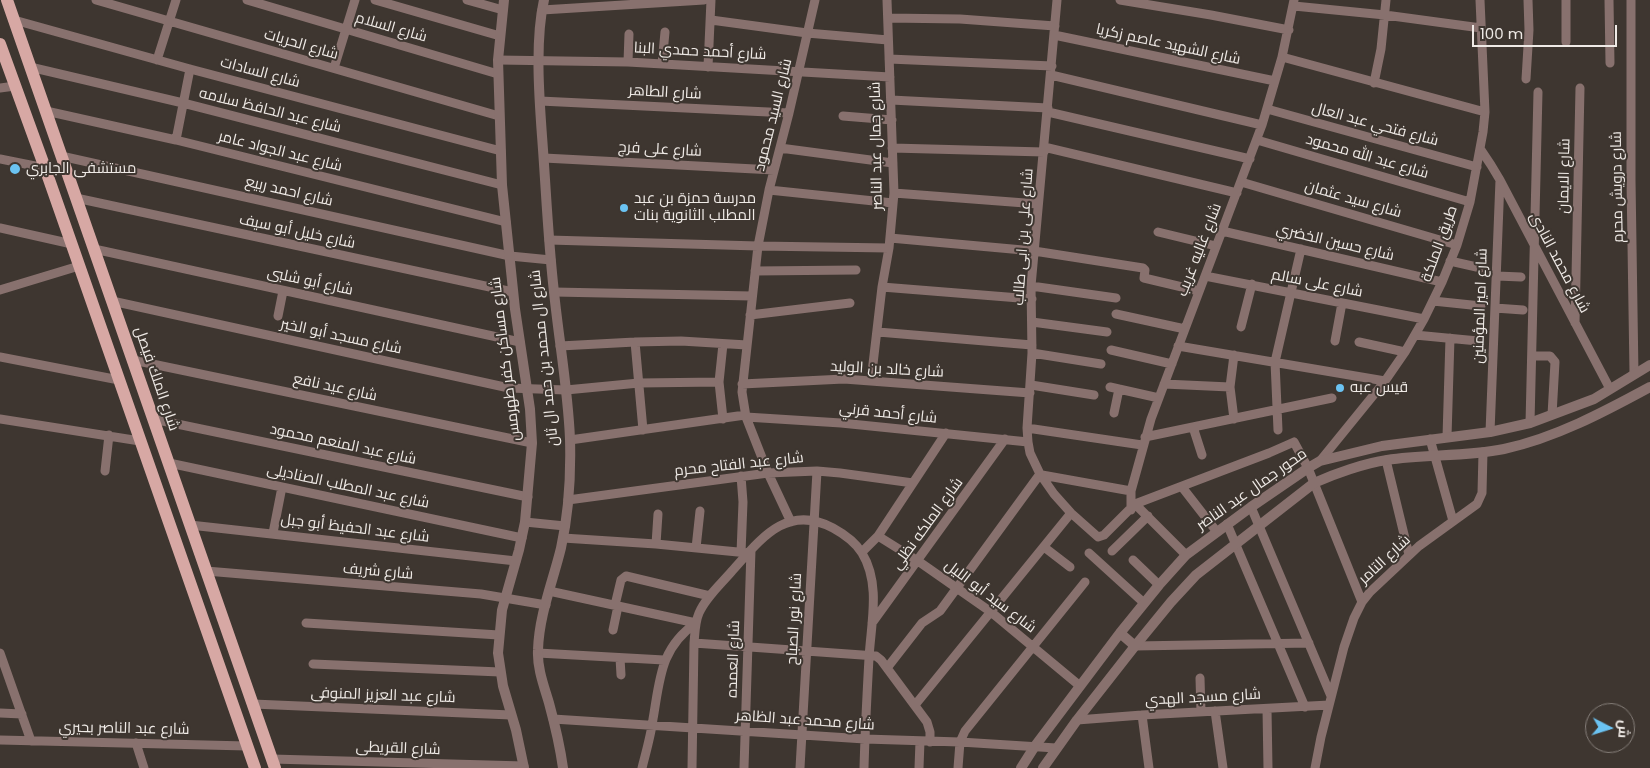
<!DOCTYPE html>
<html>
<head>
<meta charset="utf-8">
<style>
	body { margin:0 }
	#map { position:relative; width:1650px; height:768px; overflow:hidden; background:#3e3630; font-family:Poppins,Cairo,sans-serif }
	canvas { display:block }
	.north { position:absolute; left:1585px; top:703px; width:50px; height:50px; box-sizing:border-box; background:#3e3630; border:1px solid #857e79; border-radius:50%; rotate:95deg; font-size:14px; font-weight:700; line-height:20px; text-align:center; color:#efeae6 }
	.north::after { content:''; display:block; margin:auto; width:18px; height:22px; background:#6bc3f2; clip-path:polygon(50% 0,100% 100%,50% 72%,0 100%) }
	.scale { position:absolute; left:1472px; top:25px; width:145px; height:22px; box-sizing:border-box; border:2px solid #efeae6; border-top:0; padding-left:6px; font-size:15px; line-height:18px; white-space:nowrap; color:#efeae6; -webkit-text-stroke:4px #3e3630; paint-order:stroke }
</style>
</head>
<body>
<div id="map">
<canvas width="1650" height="768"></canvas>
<div class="north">ش</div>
<div class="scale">100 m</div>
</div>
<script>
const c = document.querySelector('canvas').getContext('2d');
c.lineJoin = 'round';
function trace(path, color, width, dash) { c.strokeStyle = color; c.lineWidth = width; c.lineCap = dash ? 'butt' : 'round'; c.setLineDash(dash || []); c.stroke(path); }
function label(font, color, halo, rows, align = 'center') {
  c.font = font + ' Poppins,Cairo,sans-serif'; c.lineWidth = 4; c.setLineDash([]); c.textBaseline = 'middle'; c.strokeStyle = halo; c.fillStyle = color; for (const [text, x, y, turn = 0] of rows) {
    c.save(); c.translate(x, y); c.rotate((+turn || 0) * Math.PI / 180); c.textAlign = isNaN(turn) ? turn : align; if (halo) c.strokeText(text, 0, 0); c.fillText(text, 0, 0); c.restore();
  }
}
trace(new Path2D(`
	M96 0 499 116
	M247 0 498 74
	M375 0 500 36
	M467 0 503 10
	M1057 0 1031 286 1032 353 1027 428 1028 442 1030 453 1040 474 1054 494 1071 513 1098 537 1104 535 1135 504 1269 453 1294 442 1308 468 1362 602
	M1120 0 1211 15 1289 30
	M1609 0 1610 63
	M1631 0V180L1634 374
	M1294 6 1385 15 1481 28
	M542 10 704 0
	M888 18 960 19 1055 26
	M14 20 190 69 501 151
	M711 20 807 33 888 40
	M1054 35 1275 81
	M1566 42V0
	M1282 57 1485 112
	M889 59 1052 66
	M157 60 176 0
	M498 60 628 62 890 77
	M628 62 629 34
	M662 64 665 32
	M30 67 183 103 502 185
	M708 67 711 0
	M334 68 355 0
	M1051 75 1262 125
	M1526 79 1529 30 1528 0
	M1374 83 1381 49 1386 0
	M0 88 15 86
	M891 100 1048 108
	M540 101 789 113
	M1267 109 1477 167
	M46 111 176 140 506 222
	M1048 112 1250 159
	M843 116 892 120
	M176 140 190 69
	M1257 140 1470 202
	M1044 147 1237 193
	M780 148 893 163
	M892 148 1044 152
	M1481 150 1491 165 1500 180 1610 389
	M61 156 510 256 551 260
	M544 158 774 170
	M0 159 45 168
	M1241 182 1457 245
	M769 190 893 203
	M894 193 1038 204
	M76 198 513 292
	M0 228 72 244
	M1222 231 1442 282
	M1158 232 1216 246
	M890 238 1034 251 1143 268 1145 270 1144 278 1199 291
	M549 240 758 246 889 248
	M94 249 520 342
	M1450 261 1481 268
	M755 271 856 270
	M1205 276 1424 319
	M1497 276 1521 277
	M1031 286 1116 298
	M882 287 1032 299
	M0 290 79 266
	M554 292 752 296
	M112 301 509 388 566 390 639 383 719 382
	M1433 301 1481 306
	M1495 308 1523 310
	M1116 314 1185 329
	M750 315 850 303
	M278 316 283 291
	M1032 322 1107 332
	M1575 323 1580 88
	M1241 327 1252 284
	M878 332 1032 345
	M1415 335 1478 341
	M1335 341 1342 303
	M635 342 643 430
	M1359 342 1405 352
	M560 346 635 342 681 341 747 345
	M1178 346 1385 381
	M1111 350 1172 364
	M1032 353 1101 364
	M1234 355 1230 387 1234 419
	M1532 356H1550L1555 362 1552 415
	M0 357 119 380
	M133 360 532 443
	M871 381 882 287 889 248 894 193 887 0
	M742 384 844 379 1030 393
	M1164 384 1230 387
	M1031 385 1094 395
	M1110 387 1159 398
	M1114 413 1119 389
	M746 417 841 423 1028 442
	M0 419 140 441
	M153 419 528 497
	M723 419 719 382 723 344
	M1530 423 1538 92
	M1193 427 1202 455
	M1027 428 1142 445
	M1278 430 1275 362 1301 249
	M1490 432 1500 180
	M1145 437 1332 398
	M1447 437 1450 338
	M1430 439 1453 521
	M570 440 745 415
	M1386 460 1409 555
	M1320 461 1385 381 1405 352 1424 319 1442 282 1457 245 1470 202 1483 132 1485 112 1480 0
	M169 463 522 538
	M105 471 109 435
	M1042 475 1131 491
	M1182 487 1217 532
	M568 500 768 473 817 471 840 473 913 483
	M1135 504 1186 555
	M1251 507 1331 696
	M1131 510V491L1151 419 1262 125 1282 57 1294 0
	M525 522 565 526
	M791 522 768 473 746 417 742 392 758 246 769 190 789 113 815 0
	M1227 524 1305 707
	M190 525 516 561
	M273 533 282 487
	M878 536 918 561 991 612 1080 686
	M563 538 656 544 748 553
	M656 544 658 514
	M1044 547 1070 567
	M696 548 700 511
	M1112 551 1148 516
	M862 552 878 536 946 433
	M741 553 743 502 741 476
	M1089 553 1144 603
	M1133 560 1159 585
	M206 571 481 594 546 605
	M549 591 696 623
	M615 605 621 580 626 576 710 596
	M306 623 499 635
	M872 623 1005 439
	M613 630 618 606
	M694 643 876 656 881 660 927 722 930 732V742
	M1135 646 1309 643
	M0 653 31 741
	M538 653 664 660
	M620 658 621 675
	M313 664 500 672
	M887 668 922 623 940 611 1040 474
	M1200 678 1201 712
	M253 704 511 715
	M915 705 1071 513
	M1267 709 1268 768
	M1215 711 1223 768
	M0 713 22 714
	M1142 715 1149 768
	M553 719 865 739 960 742 1056 748
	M1077 720 1142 715 1329 705
	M0 740 247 746
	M136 743 144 768
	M272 759 524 766
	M642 768C646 752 651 735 653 719 660 679 660 648 696 623
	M692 768 694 643C695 633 695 622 699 613 706 597 721 584 732 571 760 540 786 503 833 528 844 534 856 543 862 553 881 584 871 623 869 658 867 694 865 731 864 768
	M744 768 751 550
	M800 768 817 471
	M919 768 920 741
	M958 768 960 742 965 731 1085 582
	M1315 768 1321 737 1344 647 1354 618 1362 602 1370 592 1419 546 1477 504 1482 493 1483 452`), '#88716e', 9);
trace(new Path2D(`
	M504 0 498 60 502 185 515 309 530 409 532 443 525 522 519 550 502 610 498 653 503 686 516 730 524 768
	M544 0C535 40 539 95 542 136 546 188 548 240 554 292 559 341 568 390 570 439 571 475 569 512 561 548 553 581 539 615 538 650 537 668 544 686 549 703 555 725 560 746 563 768
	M1120 633 1135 646
	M1021 768 1035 746 1120 633 1159 585 1186 555 1251 507 1308 468 1320 461 1382 446 1490 432 1530 423 1594 399 1650 365
	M1043 768 1077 720 1135 646 1171 602 1196 575 1314 483C1334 474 1365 463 1387 460 1425 454 1465 457 1504 449 1555 438 1604 412 1650 387`), '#88716e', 10);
trace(new Path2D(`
	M7 0 275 768
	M0 44 45 168 255 768`), '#d7a8a4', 12);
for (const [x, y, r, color] of [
	[15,169,6,"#6bc3f2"],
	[624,208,5,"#6bc3f2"],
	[1340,388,5,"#6bc3f2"]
]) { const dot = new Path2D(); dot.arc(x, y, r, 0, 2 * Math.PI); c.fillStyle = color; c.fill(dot); trace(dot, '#3e3630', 2); }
label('15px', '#efeae6', '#3e3630', [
	["شارع السلام",391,28,16],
	["شارع الحريات",301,45,16],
	["شارع الشهيد عاصم زكريا",1168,45,12],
	["شارع أحمد حمدي البنا",700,52,3],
	["شارع السادات",260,73,15],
	["شارع الطاهر",665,93,3],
	["شارع عبد الحافظ سلامه",270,111,14],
	["شارع السيد محمود",774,115,-76],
	["شارع فتحي عبد العال",1375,125,15],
	["شارع جمال عبد الناصر",877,146,-91],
	["شارع على فرج",660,150,3],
	["شارع عبد الجواد عامر",280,152,14],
	["شارع عبد الله محمود",1367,157,16],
	["شارع الايمان",1565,176,-89],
	["شارع درويش محرم",1618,187,-91],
	["شارع احمد ربيع",289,192,13],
	["شارع سيد عثمان",1353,200,16],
	["شارع خليل أبو سيف",297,232,12],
	["شارع على بن ابى طالب",1024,237,-86],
	["شارع حسين الخضري",1335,243,13],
	["طريق الملكة",1440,244,-70],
	["شارع غاليه غريب",1200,250,-69],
	["شارع محمد النادى",1559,263,62],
	["شارع أبو شلبى",310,282,12],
	["شارع على سالم",1317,284,11],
	["شارع امير المؤمنين",1481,306,-88],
	["شارع مسجد أبو الخير",341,337,12],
	["شارع ال محمد بن حمد ال ثان",545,358,-96],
	["شارع مساكن كفر طهرمس",506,359,-97],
	["شارع خالد بن الوليد",887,370,3],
	["شارع الملك فيصل",156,379,71],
	["شارع عيد نافع",335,388,12],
	["شارع أحمد قرني",888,414,6],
	["شارع عبد المنعم محمود",343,445,12],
	["شارع عبد الفتاح محرم",739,465,-6],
	["شارع عبد المطلب الصناديلى",348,487,12],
	["محور جمال عبد الناصر",1252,490,-35],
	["شارع الملكه نظلي",928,524,-54],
	["شارع عبد الحفيظ أبو جبل",355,529,7],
	["شارع التامر",1385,560,-43],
	["شارع شريف",378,572,5],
	["شارع سيد أبو الليل",990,597,37],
	["شارع نور الصباح",795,619,-87],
	["شارع العمده",734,659,-88],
	["شارع عبد العزيز المنوفى",383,696,2],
	["شارع مسجد الهدي",1203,698,-3],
	["شارع محمد عبد الظاهر",805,721,4],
	["شارع عبد الناصر بحيري",124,729,1],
	["شارع القريطى",398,749,2]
]);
label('15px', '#efeae6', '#3e3630', [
	["مستشفى الجابري",26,169],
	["مدرسة حمزة بن عبد",634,199],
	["المطلب الثانوية بنات",634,216],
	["قيس عبه",1350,388]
], 'left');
</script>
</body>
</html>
